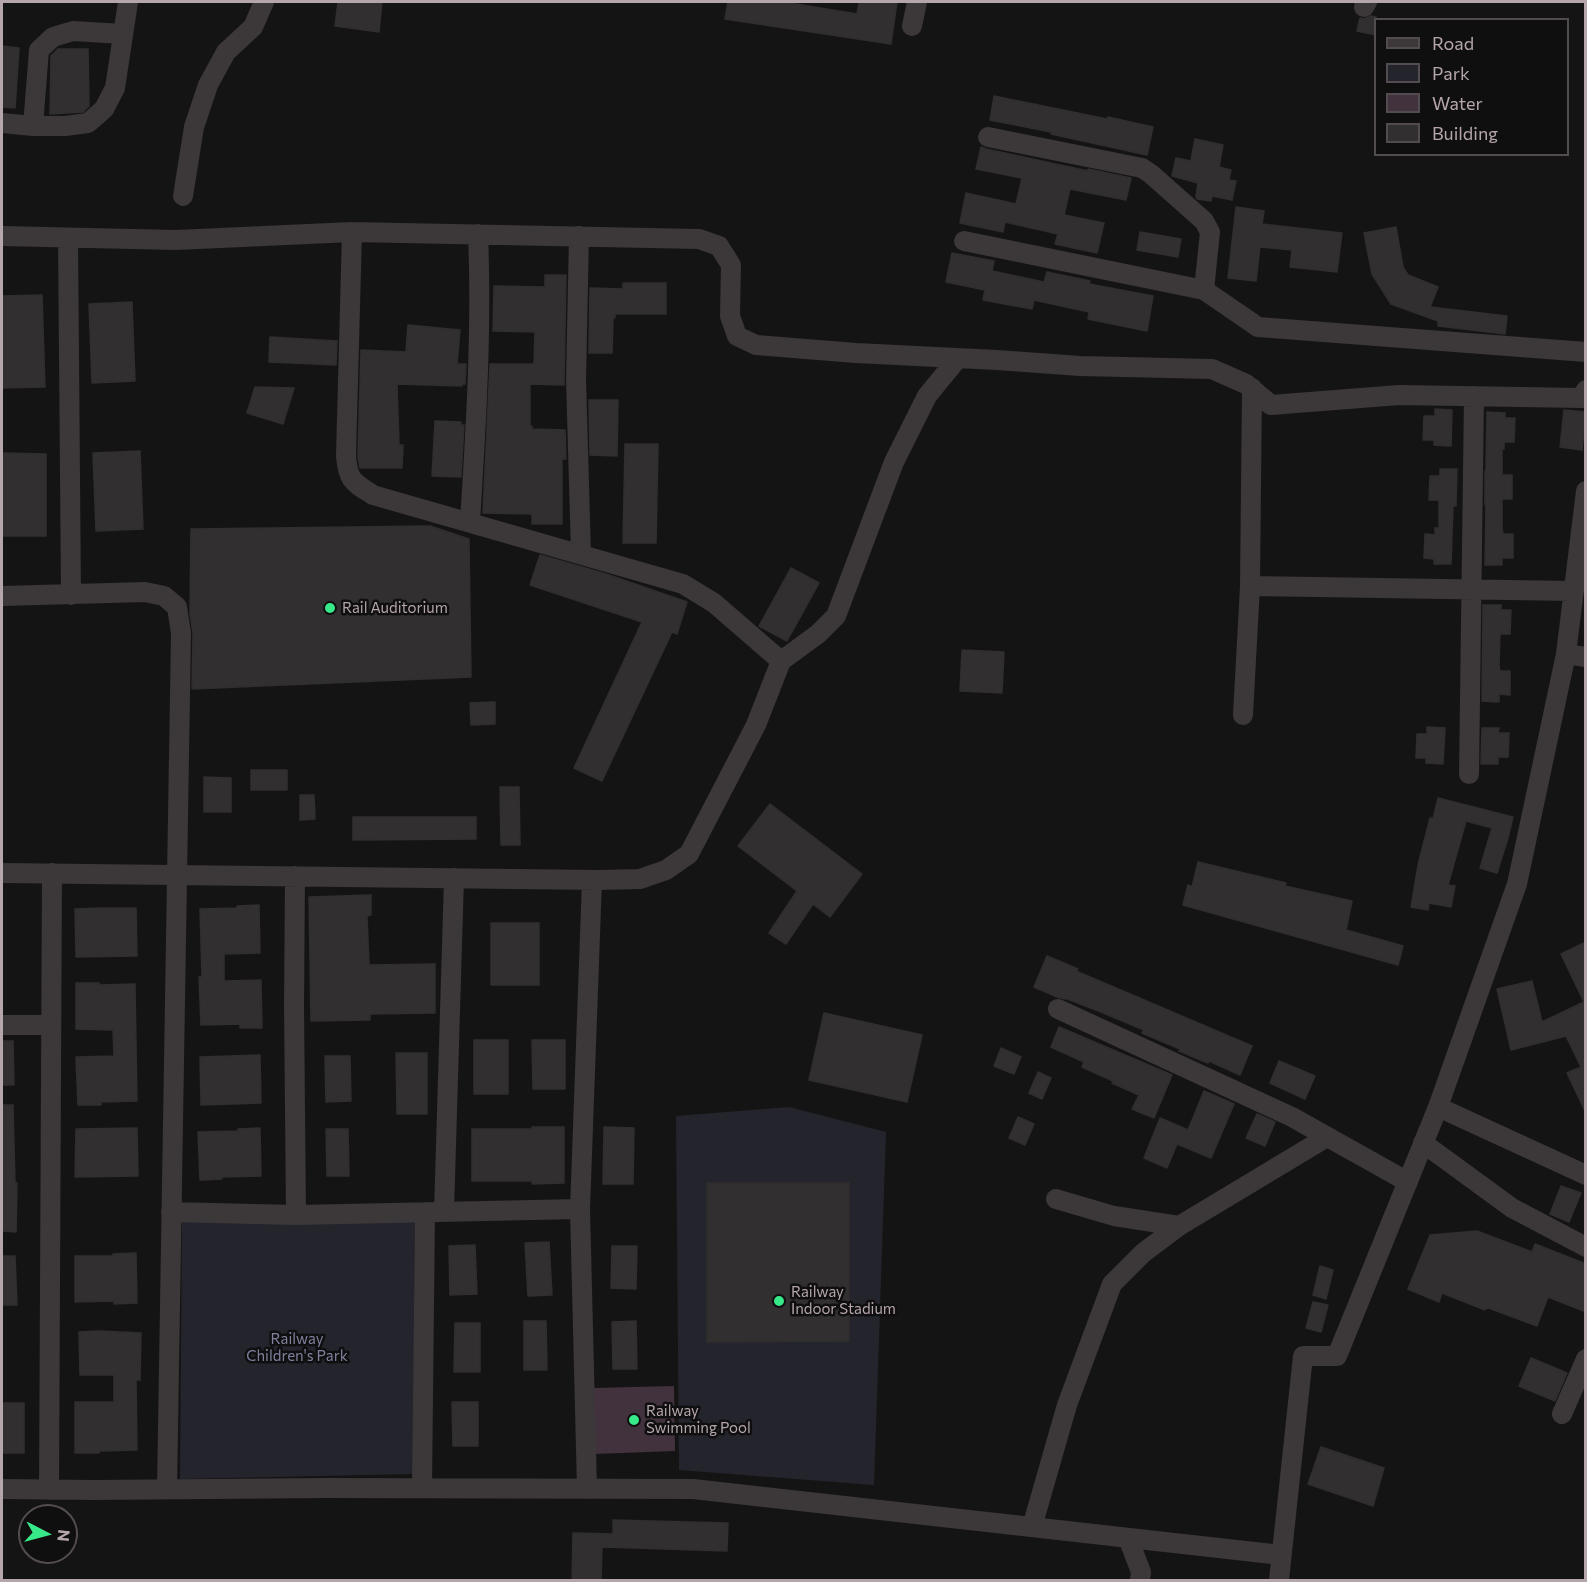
<!DOCTYPE html>
<html>
<head>
<meta charset="utf-8">
<style>
	body { margin:0 }
	#map { position:relative; width:1587px; height:1582px; overflow:hidden; background:#151414; font-family:Commissioner,sans-serif }
	canvas { display:block }
	.frame { position:absolute; inset:0; border:3px solid #b5a6ae; pointer-events:none }
	.legend { position:absolute; left:1374px; top:18px; width:195px; height:138px; box-sizing:border-box; background:#100f0f; border:2px solid #524b4f; margin:0; padding:8px 10px; list-style:none; font-size:18px; color:#b5a6ae }
	.legend li { display:flex; align-items:center; gap:12px; height:30px }
	.legend b { width:30px; border:2px solid #524b4f }
	.north { position:absolute; left:18px; top:1504px; width:60px; height:60px; box-sizing:border-box; background:#100f0f; border:2px solid #524b4f; border-radius:50%; rotate:96deg; font-size:16px; font-weight:700; line-height:24px; text-align:center; color:#b5a6ae }
	.north::after { content:''; display:block; margin:auto; width:21px; height:27px; background:#38e98a; clip-path:polygon(50% 0,100% 100%,50% 72%,0 100%) }
</style>
</head>
<body>
<div id="map">
<canvas width="1587" height="1582"></canvas>
<div class="frame"></div>
<ul class="legend">
<li><b style="height:8px;background:#3c3739"></b>Road</li>
<li><b style="height:16px;background:#24242d"></b>Park</li>
<li><b style="height:16px;background:#42323e"></b>Water</li>
<li><b style="height:16px;background:#312f2f"></b>Building</li>
</ul>
<div class="north">N</div>
</div>
<script>
const c = document.querySelector('canvas').getContext('2d');
c.lineJoin = 'round';
function paint(path, color) { c.fillStyle = color; c.fill(path, 'evenodd'); }
function trace(path, color, width, dash) { c.strokeStyle = color; c.lineWidth = width; c.lineCap = dash ? 'butt' : 'round'; c.setLineDash(dash || []); c.stroke(path); }
function label(font, color, halo, rows, align = 'center') {
  c.font = font + ' Commissioner,sans-serif'; c.lineWidth = 5; c.setLineDash([]); c.textBaseline = 'middle'; c.strokeStyle = halo; c.fillStyle = color; for (const [text, x, y, turn = 0] of rows) {
    c.save(); c.translate(x, y); c.rotate((+turn || 0) * Math.PI / 180); c.textAlign = isNaN(turn) ? turn : align; if (halo) c.strokeText(text, 0, 0); c.fillText(text, 0, 0); c.restore();
  }
}
paint(new Path2D(`
	M789 1107 886 1132 874 1485 679 1470 676 1116Z
	M415 1220 413 1474 180 1479 182 1221Z`), '#24242d');
paint(new Path2D(`
	M674 1386 675 1451 594 1454V1388Z`), '#42323e');
const building = new Path2D(`
	M338 2H382L379 32 335 26Z
	M728 2H791L790 3 857 14 859 2H897L891 44 725 19Z
	M1371 16 1376 17V35L1357 31 1360 18 1364 19Z
	M2 46 19 48 15 108 2 107Z
	M58 49H88L89 106 83 112 50 114 51 56Z
	M994 96 1107 119 1108 117 1153 127 1147 155 1051 134V132L990 120Z
	M1195 139 1223 145 1219 167 1231 170 1229 180 1236 181 1232 200 1212 196 1211 201 1197 199 1196 197 1198 183 1172 176 1176 158 1191 161Z
	M981 147 986 149 1088 171V169L1131 178 1126 200 1070 189 1064 215 1104 223 1097 253 1055 244 1058 234 1005 222 1003 232 960 223 966 193 1016 204 1022 178 976 169Z
	M1236 207 1264 211 1262 224 1342 233 1337 272 1290 267 1292 250 1260 247 1256 281 1228 278Z
	M1396 227 1403 267 1408 275 1438 287 1430 307 1507 316 1505 334 1438 326V321L1391 304 1372 274 1364 233Z
	M1140 232 1181 239 1178 257 1137 250Z
	M952 253 994 261 992 271 1044 282 1047 272 1090 281 1089 284 1153 296 1147 331 1088 319 1089 312 1034 300 1032 309 983 300 985 290 946 282Z
	M545 275H566L564 385 530 384V426H532V429L565 430 566 459H562V524H532V514L483 513 490 364H534L535 332 493 331 494 286 545 287Z
	M623 283H666V314H615V318H613L612 353H589L590 288 623 289Z
	M42 295 45 387 2 388V296Z
	M132 302 135 381 92 383 89 304Z
	M408 325 460 330 457 364H466L465 384H462V386L397 384 399 445H403L402 468H360L358 456 361 350 406 352Z
	M270 337 337 341 336 365 269 362Z
	M255 387 294 388 283 424 247 413Z
	M589 400H618L617 456 590 455Z
	M1435 409 1452 410 1451 446 1434 445V440H1423L1424 416H1435Z
	M1564 410 1586 412 1582 450 1560 447Z
	M1487 412 1505 413V418H1515L1514 442H1504V449H1502V475H1512V499H1502V529L1503 534H1513V558H1502V565H1485L1486 505H1485V472L1486 469Z
	M435 421 461 422V425H464L461 477 432 476Z
	M625 444H658L656 543H623Z
	M140 451 143 529 96 531 93 453Z
	M2 453 46 454V536H2Z
	M1440 469H1457L1456 506H1453L1451 564H1434V559L1424 558 1425 534 1435 535V528H1439V500H1429L1430 476H1440Z
	M430 526 469 539 471 677 192 689 193 633 190 614 191 529Z
	M540 555 606 574 687 602 677 634 672 632 602 781 574 768 642 622 530 585Z
	M791 568 819 583 787 641 759 626Z
	M1483 605H1501V610H1511L1510 634H1500L1499 665 1500 671H1510V695L1499 694V702L1482 701Z
	M962 650 1004 652 1002 693 960 691Z
	M495 702V724L471 725 470 703Z
	M1427 727 1445 728 1443 764 1426 763V758H1416L1417 734H1427Z
	M1482 728H1499L1498 733H1509L1508 757H1498V764H1481Z
	M251 770H287V790H251Z
	M204 777 231 778V812H204Z
	M500 787H519L520 845H501Z
	M300 795H314L315 819 300 820Z
	M1438 798 1513 817 1508 838 1497 873 1480 868 1492 828 1466 821 1448 885 1455 886 1451 907 1429 903 1428 910 1411 907 1418 865 1430 818 1433 819Z
	M770 804 862 874 830 917 813 904 786 944 769 933 797 891 738 846Z
	M353 817H476V839L353 840Z
	M1198 862 1286 883 1285 886 1352 901 1346 930 1403 946 1398 965 1183 905 1188 885 1192 887Z
	M371 895V915L367 916 369 965 435 964V1013L370 1014V1020L311 1021 309 897Z
	M259 905 260 953 224 954V981L261 980 262 1028H240V1024L201 1025 199 977H202L200 909 237 908V906Z
	M99 908H136L137 956 76 957 75 909Z
	M491 923H539V985H491Z
	M1586 942V1113L1567 1073 1581 1067 1566 1036 1511 1050 1497 989 1532 981 1542 1022 1584 1002 1561 954Z
	M1047 956 1078 969 1076 971 1252 1046 1240 1075 1209 1061 1208 1063 1179 1051 1180 1049 1142 1033 1144 1030 1101 1012 1065 998V999L1057 997 1034 987Z
	M76 983H99V985L135 984 137 1101 101 1102V1105H78L76 1057 114 1056 113 1030 76 1029Z
	M824 1013 922 1035 907 1102 809 1080Z
	M1059 1027 1172 1075 1154 1118 1132 1109 1139 1095 1112 1083 1113 1081 1082 1067 1084 1062 1051 1047Z
	M474 1040H508V1094H474Z
	M532 1040H565V1089H533Z
	M2 1041H13L14 1085H2Z
	M1001 1048 1021 1057 1014 1074 994 1066Z
	M396 1053H427V1114H397Z
	M260 1055 261 1103 201 1105 200 1057Z
	M325 1056H350L351 1101 326 1102Z
	M1279 1061 1315 1076 1305 1099 1270 1083Z
	M1038 1072 1051 1078 1042 1099 1029 1093Z
	M1204 1091 1234 1104 1211 1158 1177 1144 1167 1168 1144 1158 1160 1118 1188 1130Z
	M2 1105H13L15 1183H17L16 1232 2 1231Z
	M1257 1114 1275 1122 1265 1146 1246 1138Z
	M1018 1117 1034 1124 1025 1145 1009 1138Z
	M532 1127H564V1183L532 1184V1181H472V1129H532Z
	M604 1127 634 1128 633 1184H603Z
	M137 1128 138 1176 75 1177 76 1129Z
	M260 1128 261 1176 222 1177V1179L200 1180 198 1132 238 1131V1129Z
	M326 1129H348L349 1176H327Z
	M707 1183H849V1341L707 1342Z
	M1561 1186 1581 1193 1569 1222 1550 1214Z
	M1477 1231 1532 1252 1535 1244 1586 1264V1312L1548 1297 1537 1326 1486 1307 1485 1310 1442 1293 1439 1302 1408 1289 1430 1235Z
	M549 1242 552 1295 528 1296 525 1243Z
	M475 1245 477 1294 450 1295 449 1246Z
	M612 1246H637L636 1289 611 1288Z
	M136 1253 137 1303 114 1304V1301L75 1302V1256H113V1254Z
	M2 1256H15L17 1305H2Z
	M1320 1266 1333 1270 1326 1299 1313 1295Z
	M1313 1302 1328 1305 1321 1332 1306 1328Z
	M524 1321H546L547 1370H524Z
	M636 1321 637 1369H613L612 1322Z
	M455 1323H480V1372H454Z
	M99 1331 141 1333 140 1380H136L137 1450 99 1451V1453H75V1402H114V1375H80L79 1332Z
	M1531 1358 1567 1373 1555 1401 1519 1386Z
	M452 1402H478V1446H453Z
	M2 1403H24V1453H2Z
	M1321 1447 1384 1468 1373 1506 1308 1484Z
	M613 1520 728 1523 727 1551 602 1547 601 1581H572L573 1533 613 1534Z`);
paint(building, '#312f2f');
trace(building, '#312e2e', 1.5);
trace(new Path2D(`
	M1364 7 1367 2
	M912 26 917 2
	M2 123 33 126H65L88 123 104 109 115 88 128 2
	M33 126 39 50 53 37 73 31 123 34
	M988 137 1142 168 1151 174 1204 221 1210 232 1204 290
	M183 196 194 127 208 85 226 52 253 27 264 2
	M352 232 346 456C348 481 353 482 373 495L683 584 714 603 781 661
	M2 236 176 240 352 232 699 239 719 246 731 265 730 316 737 336 756 345 856 353 997 360 1080 366 1212 369 1246 384 1271 405 1399 395 1582 398 1586 390
	M579 236 576 379 581 554
	M68 238 71 595
	M964 241 1204 290 1258 327 1586 352
	M470 522C476 426 482 330 478 234
	M1250 586 1574 591
	M2 596 145 592 164 596 177 607 181 633 167 1489
	M1566 654 1586 491
	M1586 657 1566 654 1517 884 1438 1107 1586 1175
	M1243 715 1250 586 1252 388
	M1469 774 1474 396
	M2 873 599 880 640 879 666 870 689 854 756 725 781 661 818 634 836 616 894 462 927 396 958 358
	M295 876 294 1005 296 1215
	M1058 1009 1292 1117 1408 1182
	M2 1025H51
	M1423 1143 1512 1208 1586 1247
	M1056 1199 1114 1216 1179 1226 1327 1137
	M171 1212 296 1215 580 1209
	M444 1212 454 878
	M1562 1414 1586 1359
	M422 1488 425 1212
	M2 1489 94 1490 325 1488 693 1489 1281 1555
	M587 1489 580 1209 592 880
	M49 1490 52 873
	M1032 1527 1067 1405 1112 1284 1143 1253 1179 1226
	M1128 1538 1141 1572 1140 1580
	M1279 1580 1303 1356H1337L1438 1107`), '#3c3739', 20);
for (const [x, y, r, color] of [
	[330,608,6,"#38e98a"],
	[779,1301,6,"#38e98a"],
	[634,1420,6,"#38e98a"]
]) { const dot = new Path2D(); dot.arc(x, y, r, 0, 2 * Math.PI); c.fillStyle = color; c.fill(dot); trace(dot, '#100f0f', 2); }
label('15px', '#b5a6ae', '#100f0f', [
	["Rail Auditorium",342,608],
	["Railway",791,1292],
	["Indoor Stadium",791,1309],
	["Railway",646,1411],
	["Swimming Pool",646,1428]
], 'left');
label('15px', '#7e829f', '#100f0f', [
	["Railway",297,1339],
	["Children's Park",297,1356]
]);
</script>
</body>
</html>
